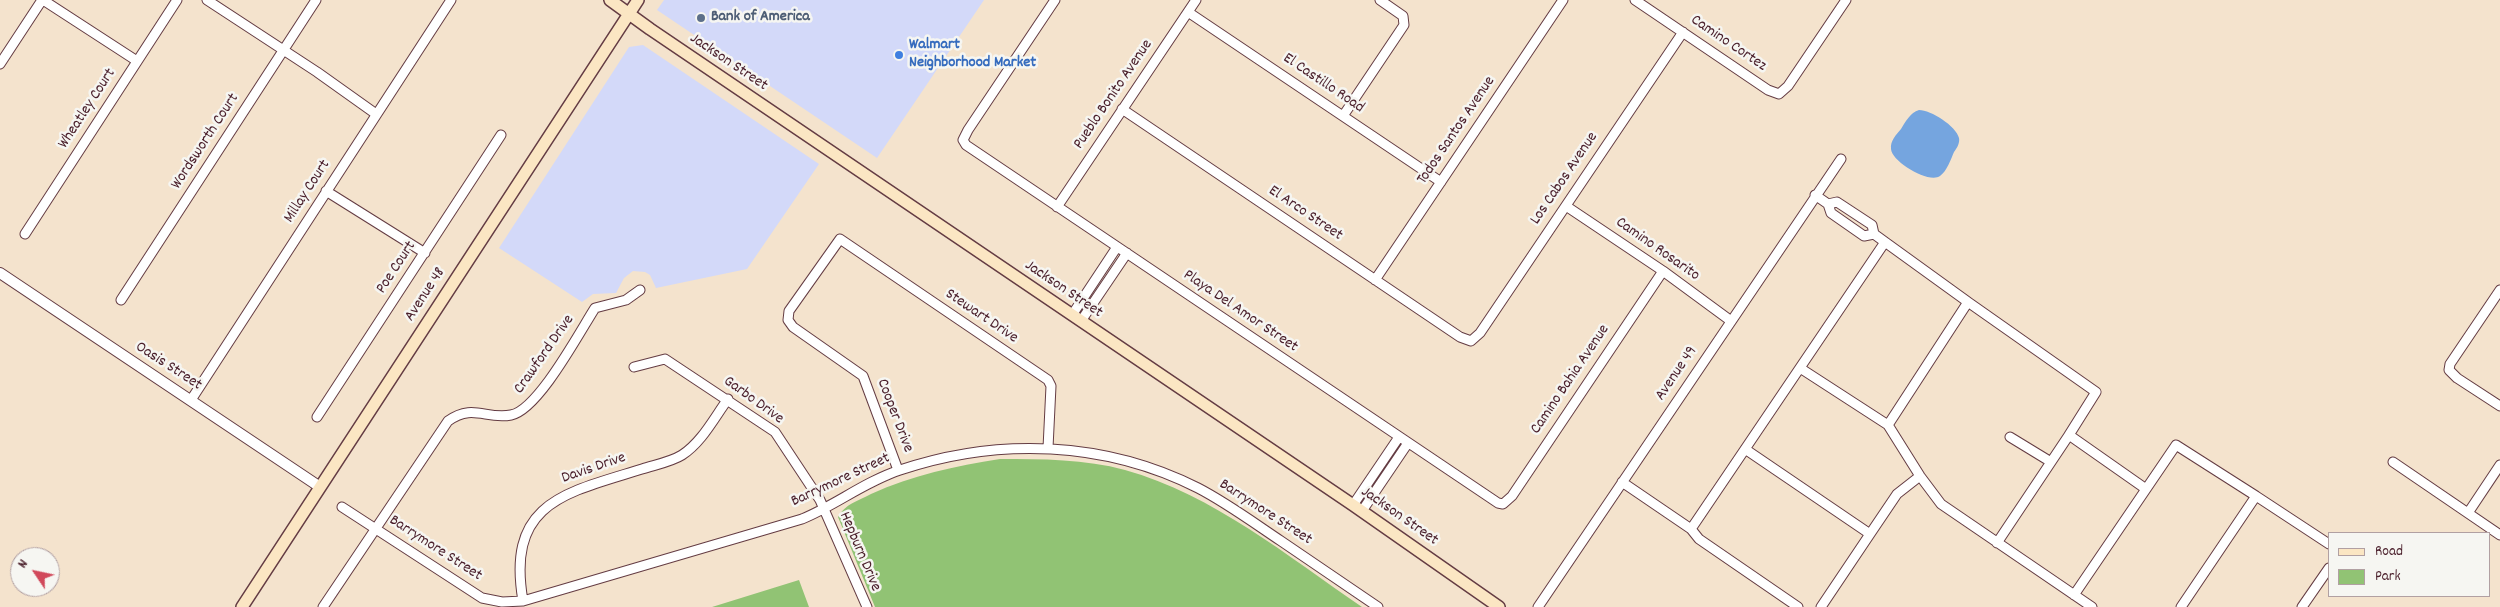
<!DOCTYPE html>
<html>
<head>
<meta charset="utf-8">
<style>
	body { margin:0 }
	#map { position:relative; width:2500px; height:607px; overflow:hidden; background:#f4e3cd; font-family:Dekko,sans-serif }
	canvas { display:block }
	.legend { position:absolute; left:2328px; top:532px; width:162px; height:65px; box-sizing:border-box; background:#f6f6f2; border:1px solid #b1a0a2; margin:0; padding:6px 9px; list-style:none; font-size:15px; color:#4a1f2b }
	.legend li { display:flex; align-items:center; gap:10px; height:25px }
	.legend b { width:25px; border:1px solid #b1a0a2 }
	.north { position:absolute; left:10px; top:547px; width:50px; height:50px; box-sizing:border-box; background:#f6f6f2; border:1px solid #b1a0a2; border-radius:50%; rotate:304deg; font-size:14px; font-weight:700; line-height:20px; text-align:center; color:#4a1f2b }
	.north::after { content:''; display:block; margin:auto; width:18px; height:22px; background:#d1495b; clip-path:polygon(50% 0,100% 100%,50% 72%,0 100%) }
</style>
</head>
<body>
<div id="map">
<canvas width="2500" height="607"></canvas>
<ul class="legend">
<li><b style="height:6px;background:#fbe6c3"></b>Road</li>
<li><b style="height:14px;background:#91c374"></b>Park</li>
</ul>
<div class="north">N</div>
</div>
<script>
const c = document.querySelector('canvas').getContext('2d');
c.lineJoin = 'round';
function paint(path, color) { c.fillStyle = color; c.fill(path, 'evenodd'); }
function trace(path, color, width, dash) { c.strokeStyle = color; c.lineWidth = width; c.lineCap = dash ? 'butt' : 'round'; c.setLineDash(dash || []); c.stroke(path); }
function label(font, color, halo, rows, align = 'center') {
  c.font = font + ' Dekko,sans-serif'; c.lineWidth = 5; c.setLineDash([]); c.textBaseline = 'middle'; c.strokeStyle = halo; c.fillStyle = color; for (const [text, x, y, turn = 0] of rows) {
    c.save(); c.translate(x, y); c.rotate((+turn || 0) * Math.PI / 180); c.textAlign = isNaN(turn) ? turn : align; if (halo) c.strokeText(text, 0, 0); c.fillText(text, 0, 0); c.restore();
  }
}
paint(new Path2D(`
	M664 0H984L877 158 657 10Z
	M643 45 819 164 747 269 656 288 650 275 645 272 633 271 624 278 616 293 593 294 582 302 499 248 629 47Z`), '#d3d9f9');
paint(new Path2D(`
	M1000 459C1042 459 1085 459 1125 470 1214 495 1287 556 1362 607H875L838 517C845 504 858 501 871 494 913 475 955 466 1000 459Z
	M799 580 809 607H712Z`), '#91c374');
paint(new Path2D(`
	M1919 110C1931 110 1956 126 1959 138 1960 143 1957 148 1954 152 1951 159 1947 171 1940 176 1929 184 1892 162 1891 149 1890 141 1896 135 1901 129 1906 121 1910 113 1919 110Z`), '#75a5df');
const minor = new Path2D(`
	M43 0 137 61
	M207 0 317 72 376 114
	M1055 0 968 130 963 140 966 145 1498 503 1503 504 1512 496 1663 271
	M1635 0 1768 90 1779 94 1788 86 1846 0
	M1188 12 1441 182
	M0 64 42 0
	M1122 109 1460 337 1471 341 1480 333 1683 32
	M1343 116 1404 25 1403 16 1380 0
	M326 191 425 253
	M1828 204 1837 202 1872 225 1874 234
	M1566 206 1663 271 1731 321
	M1057 207 1196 0
	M25 234 177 0
	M1375 280 1563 0
	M2500 290 2450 364 2449 370 2457 378 2500 406
	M121 300 316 0
	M1968 302 2096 392 2069 435
	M1072 315 1117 247
	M1081 321 1127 253
	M634 367 665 359 775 432 820 500 867 607
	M1800 368 1888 425 1968 302 1885 242
	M191 400 451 0
	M317 417 501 135
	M1888 425 1920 476 1941 504 2092 607
	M2010 437 2051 462
	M1745 449 1870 534 1821 607
	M2393 462 2500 535
	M898 470 863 376 793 327 788 320 789 311 840 239 1048 380 1051 386 1048 448
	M1622 482 1691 529 1885 242 1874 234 1864 236 1831 213 1828 204 1815 195
	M2256 496 2329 544
	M1353 505 1399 437
	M342 507 482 598 502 602 523 601 802 519C836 505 864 482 900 470 998 437 1105 441 1198 488 1227 503 1254 523 1281 541 1313 563 1346 585 1378 607
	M1362 511 1408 443
	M2468 513 2500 465
	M1691 529 1699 539 1798 607
	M1870 534 1897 494 1920 476
	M1997 543 2069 435 2146 489
	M2074 595 2176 445 2256 496 2181 607
	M523 601C506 502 565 493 642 469 654 465 671 462 682 455 702 442 714 418 728 399
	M323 607 448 421C473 403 486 420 511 415 538 410 579 333 595 308L626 300 640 290
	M1538 607 1841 159
	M2302 607 2329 568`);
const tertiary = new Path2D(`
	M0 273 320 487`);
const secondary = new Path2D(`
	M610 0 650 29 1353 505 1499 607
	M242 607 638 0`);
trace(minor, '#643c43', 11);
trace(tertiary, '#643c43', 12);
trace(secondary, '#643c43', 14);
trace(minor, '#fff', 9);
trace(tertiary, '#fff', 10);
trace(secondary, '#fbe6c3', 11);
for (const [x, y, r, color] of [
	[701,18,5,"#5c6f8a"],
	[899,55,5,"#3f7fe0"]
]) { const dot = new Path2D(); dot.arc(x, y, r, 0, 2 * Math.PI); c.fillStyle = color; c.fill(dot); trace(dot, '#f6f6f2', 2); }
label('bold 16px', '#4e5e75', '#f6f6f2', [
	["Bank of America",711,18]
], 'left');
label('16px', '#4a1f2b', '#f6f6f2', [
	["Camino Cortez",1728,44,34],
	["Jackson Street",728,63,34],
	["El Castillo Road",1323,84,34],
	["Pueblo Bonito Avenue",1114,95,-56],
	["Wheatley Court",88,109,-57],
	["Todos Santos Avenue",1457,131,-56],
	["Wordsworth Court",206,142,-57],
	["Los Cabos Avenue",1565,179,-56],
	["Millay Court",308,192,-57],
	["El Arco Street",1305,214,34],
	["Camino Rosarito",1657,250,35],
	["Poe Court",397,268,-57],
	["Jackson Street",1063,290,34],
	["Avenue 48",426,295,-57],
	["Playa Del Amor Street",1240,312,34],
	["Stewart Drive",981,317,34],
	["Crawford Drive",545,355,-55],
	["Oasis Street",168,367,33],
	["Avenue 49",1677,374,-56],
	["Camino Bahia Avenue",1571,380,-56],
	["Garbo Drive",753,401,36],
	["Cooper Drive",894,416,69],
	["Davis Drive",594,469,-19],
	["Barrymore Street",841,481,-25],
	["Barrymore Street",1265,513,33],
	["Jackson Street",1399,517,35],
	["Barrymore Street",435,549,33],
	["Hepburn Drive",859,552,67]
]);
label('bold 16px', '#366cbe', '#f6f6f2', [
	["Walmart",909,46],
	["Neighborhood Market",909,64]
], 'left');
</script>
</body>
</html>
